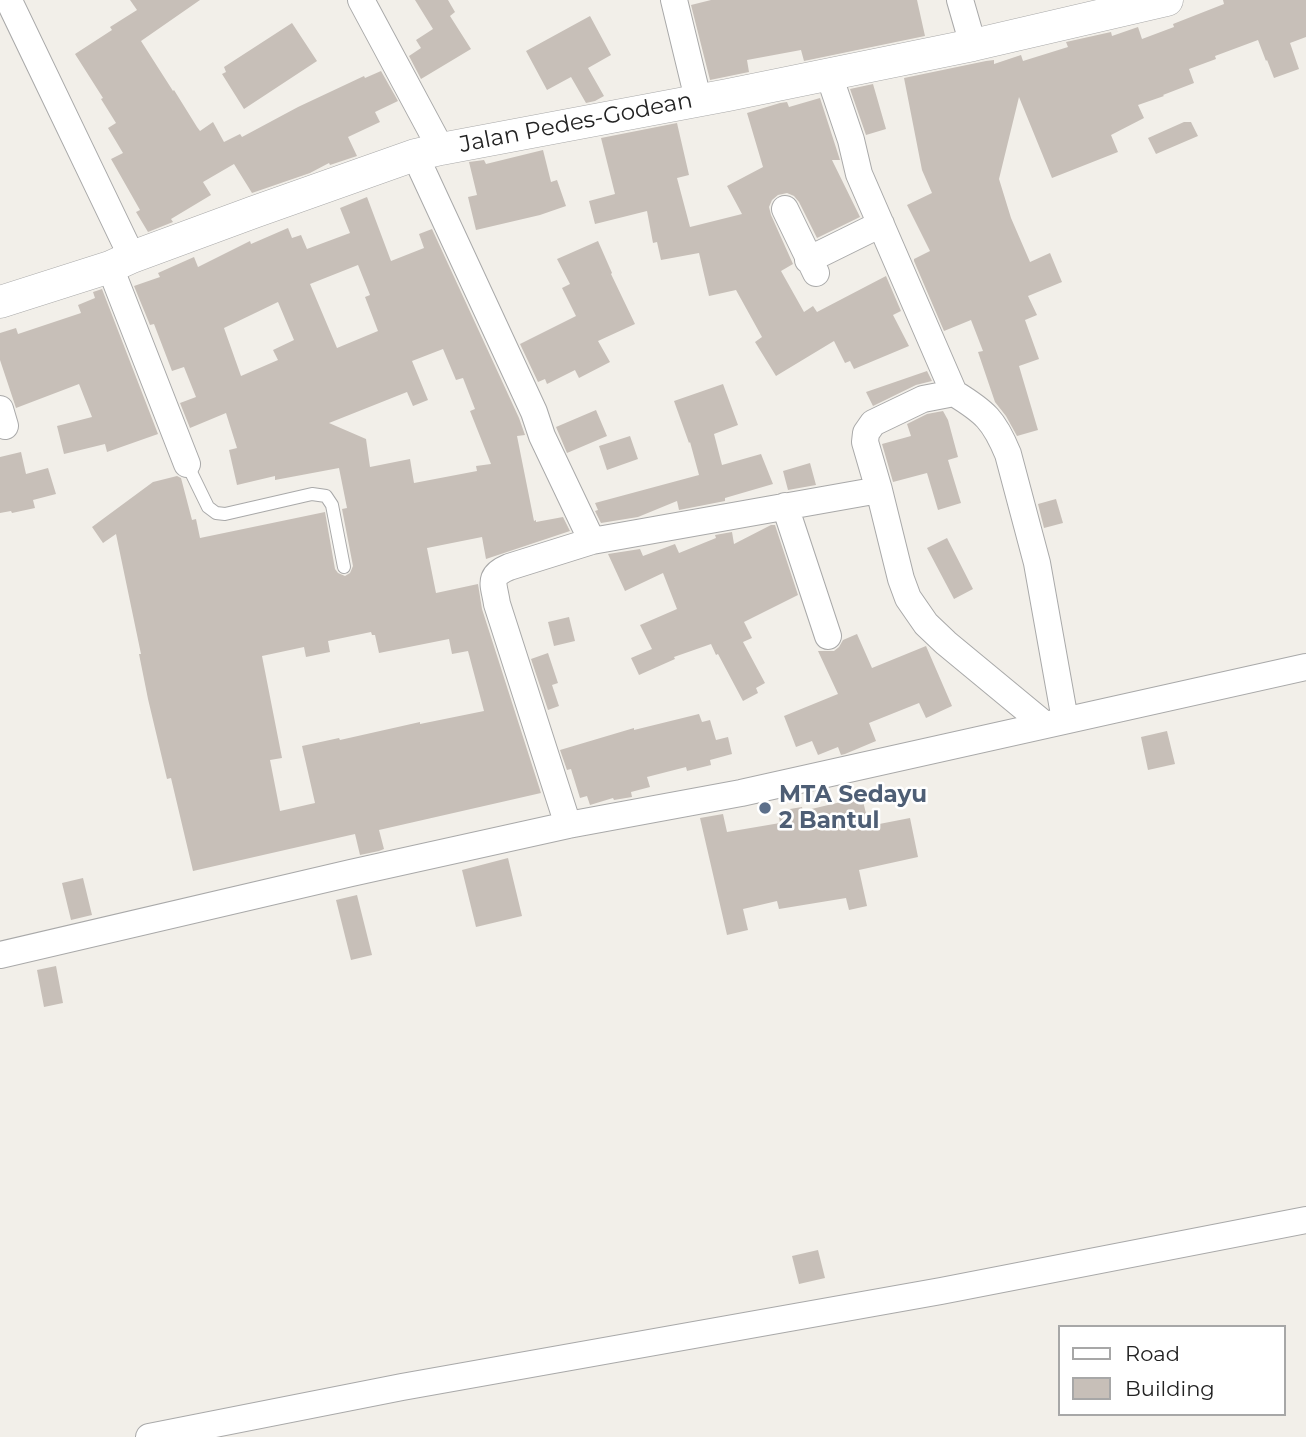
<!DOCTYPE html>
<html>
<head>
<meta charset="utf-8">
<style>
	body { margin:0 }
	#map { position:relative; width:1306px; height:1437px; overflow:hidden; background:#f2efe9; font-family:Montserrat,sans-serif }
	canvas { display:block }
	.legend { position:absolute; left:1058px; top:1325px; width:228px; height:91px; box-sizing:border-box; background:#fff; border:2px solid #a7a7a7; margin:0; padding:9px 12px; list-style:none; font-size:21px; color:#222 }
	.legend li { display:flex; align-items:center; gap:14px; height:35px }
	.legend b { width:35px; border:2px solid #a7a7a7 }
</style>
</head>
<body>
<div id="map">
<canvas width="1306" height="1437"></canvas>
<ul class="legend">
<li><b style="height:9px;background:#fff"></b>Road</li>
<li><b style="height:19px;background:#c7bfb8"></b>Building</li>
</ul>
</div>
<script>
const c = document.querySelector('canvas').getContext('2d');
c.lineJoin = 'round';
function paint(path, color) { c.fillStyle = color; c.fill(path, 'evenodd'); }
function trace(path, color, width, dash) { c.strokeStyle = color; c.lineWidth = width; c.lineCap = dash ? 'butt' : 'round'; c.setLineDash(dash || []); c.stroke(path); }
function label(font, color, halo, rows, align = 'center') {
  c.font = font + ' Montserrat,sans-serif'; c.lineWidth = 5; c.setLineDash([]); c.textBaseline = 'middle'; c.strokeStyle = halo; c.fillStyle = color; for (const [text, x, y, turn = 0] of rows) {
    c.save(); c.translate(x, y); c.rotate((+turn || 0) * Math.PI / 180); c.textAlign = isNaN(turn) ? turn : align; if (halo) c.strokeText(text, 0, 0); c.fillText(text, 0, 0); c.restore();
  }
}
paint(new Path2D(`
	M130 0H200L141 41 173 91 174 90 197 127 200 131 213 122 224 142 240 134 242 137 298 107 364 76 365 78 381 71 398 101 375 112 380 122 348 137 357 156 330 165 329 163 310 173 252 193 234 164 203 182 211 195 171 219 173 222 148 232 136 212 140 210 111 159 123 153 108 128 116 123 101 99 103 98 75 54 112 30 110 27 137 10Z
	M415 0H448L455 12 450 16 471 49 421 79 409 56 421 48 416 40 433 29Z
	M711 0H917L925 36 804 61 801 50 747 60 749 72 710 80 691 5Z
	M1223 0H1306V37L1290 43 1299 69 1274 78 1267 60 1266 61 1258 40 1215 56 1216 59 1189 69 1194 83 1163 95 1164 96 1138 105 1144 118 1111 135 1118 152 1052 178 1019 97 999 179 1011 218 1030 262 1050 253 1062 282 1028 296 1037 315 1025 320 1039 359 1019 366 1038 430 1017 436 1006 416 995 402 978 352 983 351 971 320 944 331 914 261V259L930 251 907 205 932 193 922 170 904 78 986 61 994 60V64L1021 55 1023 61 1068 47 1066 42 1111 32 1112 36 1138 27 1142 39 1174 27 1173 24 1224 4Z
	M590 16 611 55 588 68 604 96 595 101 586 103 571 77 547 90 526 51Z
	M292 23 317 61 244 109 222 74 226 72 224 67Z
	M873 84 886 129 866 135 850 89Z
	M820 98 840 160H832L860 217 817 238 799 202 794 196 787 193 778 195 772 200 769 207 771 215 793 264 781 271 804 312 813 306 817 312 886 276 901 311 893 315 909 346 854 369 850 361 845 363 834 341 776 376 755 342 762 337 736 290 709 296 699 253 661 260 657 242 653 243 647 211 595 224 589 201 615 194 601 138 677 123 689 175 677 178 690 227 742 214 727 186 763 167 747 113 780 103 787 102 789 107Z
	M1184 122H1191L1198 136 1156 154 1148 138Z
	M543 150 551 182 557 180 566 206 540 215 476 230 468 197 477 195 469 162 484 160 486 164Z
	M367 197 391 261 424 248 419 234 432 229 519 418 525 435 517 436 534 521 536 520V522L563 517 570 531 486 559 482 537 427 548 436 593 478 584 482 609 541 793 379 830 384 849 379 851 360 855 355 834 193 871 171 778 167 779 148 699 139 654H141L116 534 103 543 92 527 153 482 177 476 181 478 192 520 196 519 200 538 325 512 335 569 338 573 345 576 350 573 353 566 342 509 347 508 339 468 275 480V476L237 485 229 450 237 448 226 413 190 428 180 403 196 397 184 367 172 371 154 324 150 325 134 286 160 277 158 273 194 257 198 267 250 241 251 244 288 228 292 238 301 235 307 249 350 233 340 208ZM358 265 370 295 365 297 378 331 337 348 310 284ZM278 302 294 340 273 350 278 360 241 376 224 328ZM443 349 456 380 463 378 475 409 470 411 491 464 476 466 477 471 414 483 410 459 370 467 366 439 329 423 407 392 413 406 428 400 412 361ZM371 632 372 635H375L379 653 449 639 452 654 468 651 484 711 420 724V722L340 740 339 738 302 746 315 803 280 811 270 760 282 758 262 656 304 647 306 657 330 652 328 641Z
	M598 241 612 273 611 274 635 324 598 341 610 362 579 378 575 370 547 384 545 379 538 382 520 344 576 316 562 288 570 284 557 259Z
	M102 289 158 434 107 452 105 444 64 454 57 426 92 417 79 384 16 408 0 360V333L16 328 18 334 81 313 78 305 95 298 93 292Z
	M927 371 932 381 916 385 873 406 866 392Z
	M723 384 738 425 714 434 722 465 761 454 773 484 725 498V501L679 510 677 501 638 517 601 523 595 511 598 510 595 503 699 475 690 442 689 443 674 401Z
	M596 410 607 436 567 453 556 427Z
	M943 411 948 420 958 457 948 460 961 503 938 510 927 473 893 482 882 444 911 436 907 424 927 414Z
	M630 436 638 459 607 470 599 446Z
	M21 452 26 474 48 468 56 494 33 500 35 508 12 513 11 511 0 513V457Z
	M810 463 816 485 788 490 783 471Z
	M1056 499 1063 523 1044 528 1038 504Z
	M771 525H775L798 595 744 622 752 638 743 642 765 683 756 688 758 693 743 701 718 654 716 655 711 644 674 657 675 659 639 675 631 658 652 649 640 625 677 609 663 573 625 591 608 554 640 549 643 556 675 544 679 553 716 538 715 535 732 532 734 544Z
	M947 538 973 589 954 599 927 548Z
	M569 617 575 641 554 646 548 622Z
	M857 634 872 668 926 646 952 706 926 718 919 703 869 723 876 741 845 754 841 755 838 747 818 755 812 741 796 747 784 716 838 694 818 651H834L839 647 843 640Z
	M548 653 558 683 552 685 559 706 548 710 531 659Z
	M699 714 702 722 710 720 716 740 728 737 732 754 710 760 711 765 687 771 686 767 647 777 650 787 631 792 632 797 614 800 613 798 590 805 587 796 580 798 571 769 567 770 560 750 634 728V730Z
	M1167 731 1175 764 1148 770 1141 737Z
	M862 797 869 826 910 818 918 857 859 870 867 906 849 910 846 898 779 909 777 901 743 909 748 930 727 935 700 818 723 814 727 832 780 823 778 811 802 807 803 811Z
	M508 858 522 916 476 927 462 870Z
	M83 878 92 915 71 920 62 883Z
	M357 895 372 955 351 960 336 900Z
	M56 966 63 1003 44 1007 37 970Z
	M818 1250 825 1278 799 1284 792 1256Z`), '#c7bfb8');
const service = new Path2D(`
	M187 464 208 507 216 513 225 514 312 494 326 496 332 505 344 567`);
const minor = new Path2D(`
	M361 0 441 149
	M674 0 698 99
	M960 0 973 45
	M11 5 132 257
	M829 75 851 140 859 174 954 393
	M415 155 534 412 542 436 592 541
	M785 209 816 273
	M808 260 881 224
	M110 267 187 464
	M0 409 5 426
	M785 506 828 636
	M1044 724 946 643 926 624 908 598 901 579 879 490 865 442 866 433 873 423 923 399 954 393C985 412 994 420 1008 454L1037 563 1065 720
	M568 825 497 604C494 584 487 576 509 567L592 541 879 490
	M0 955 351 873 568 825 741 793 1306 667
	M149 1437 402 1387 941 1291 1306 1220`);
const tertiary = new Path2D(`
	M0 302 110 267 132 257 254 212 415 155 441 149 728 95 973 45 1167 0`);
trace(service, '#a9a9a9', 14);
trace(minor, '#a9a9a9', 28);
trace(tertiary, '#a9a9a9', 33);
trace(service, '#fff', 12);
trace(minor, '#fff', 26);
trace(tertiary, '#fff', 32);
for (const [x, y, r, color] of [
	[765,808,7,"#5c6f8a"]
]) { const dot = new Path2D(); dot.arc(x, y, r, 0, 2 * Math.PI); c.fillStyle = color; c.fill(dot); trace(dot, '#fff', 2.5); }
label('23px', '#222', '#fff', [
	["Jalan Pedes-Godean",576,123,-11]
]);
label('bold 23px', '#4e5e75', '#fff', [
	["MTA Sedayu",779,795],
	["2 Bantul",779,821]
], 'left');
</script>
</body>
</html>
